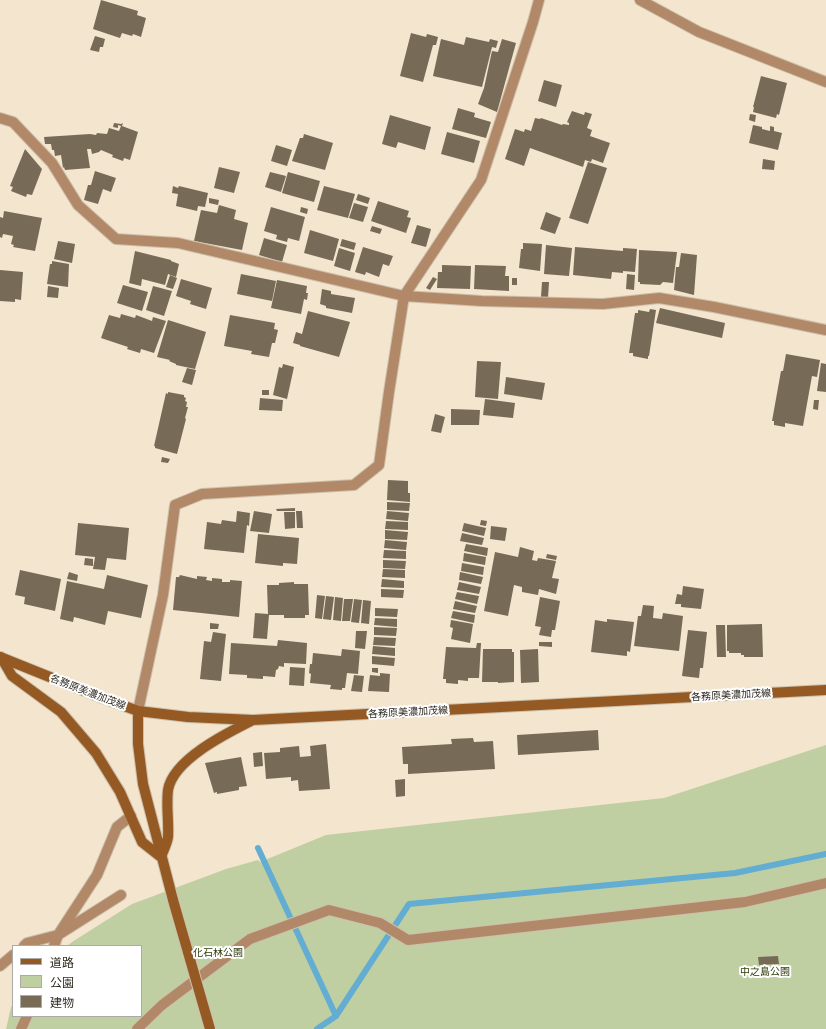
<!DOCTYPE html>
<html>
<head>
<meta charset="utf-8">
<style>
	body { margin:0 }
	#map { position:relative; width:826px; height:1029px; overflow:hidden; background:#f4e5cf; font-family:Ubuntu,"Noto Sans JP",sans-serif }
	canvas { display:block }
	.legend { position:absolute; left:12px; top:945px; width:130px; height:72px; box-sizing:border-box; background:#fff; border:1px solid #acaaa7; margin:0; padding:5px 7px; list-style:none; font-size:12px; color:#302b22 }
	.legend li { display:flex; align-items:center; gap:8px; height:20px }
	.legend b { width:20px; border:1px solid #acaaa7 }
</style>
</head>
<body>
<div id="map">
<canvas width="826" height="1029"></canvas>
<ul class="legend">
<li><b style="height:5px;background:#955a23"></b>道路</li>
<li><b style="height:11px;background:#c0cfa1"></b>公園</li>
<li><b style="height:11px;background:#776b57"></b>建物</li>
</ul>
</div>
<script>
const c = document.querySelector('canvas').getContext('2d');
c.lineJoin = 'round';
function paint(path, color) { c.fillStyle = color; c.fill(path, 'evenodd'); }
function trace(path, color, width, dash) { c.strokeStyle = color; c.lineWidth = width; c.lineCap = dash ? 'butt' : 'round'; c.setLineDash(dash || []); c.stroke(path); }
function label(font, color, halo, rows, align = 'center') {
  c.font = font + ' Ubuntu,"Noto Sans JP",sans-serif'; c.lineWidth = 4; c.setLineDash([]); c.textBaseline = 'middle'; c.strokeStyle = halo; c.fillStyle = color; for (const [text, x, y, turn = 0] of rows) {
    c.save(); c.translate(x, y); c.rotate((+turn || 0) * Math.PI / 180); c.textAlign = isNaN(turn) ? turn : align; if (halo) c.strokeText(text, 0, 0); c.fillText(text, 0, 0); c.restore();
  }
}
paint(new Path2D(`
	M826 745V1029H6L11 1007 13 1005V1016H141V946H67L72 942 132 904 226 869 258 860 260 862 326 835 664 798Z`), '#c0cfa1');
trace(new Path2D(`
	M258 848 336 1016 317 1029
	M336 1016 409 904 735 873 826 854`), '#62add1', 6);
paint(new Path2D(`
	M101 0 138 11 137 15 146 18 141 37 133 34 132 36 122 33 120 38 93 29Z
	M411 33 426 37 427 34 438 37 436 45H433L423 82 400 76Z
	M95 36 105 39 103 47H100L99 52 90 50Z
	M466 37 489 42 490 39 498 41 496 48 492 47 482 87 433 76 441 39 464 45Z
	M502 39 516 43 497 112 478 104 484 88 492 51 498 52Z
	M761 76 787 83 779 115 777 114 776 118 753 112 754 107H753Z
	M544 80 562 85 556 107 538 101Z
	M458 108 475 113 474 117 491 122 486 138 452 129Z
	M572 111 584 115 585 112 592 114 587 128 592 130 590 136 610 143 603 163 592 159 591 162 585 160 583 167 530 148 524 166 505 159 515 129 524 132 525 129 531 131 535 118 540 119 541 118 562 125 563 124 569 125V123L567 122Z
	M750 114 756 115 755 122 749 120Z
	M390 115 431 127 425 150 398 142 396 148 382 144Z
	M114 123 121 124 123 123 122 126 138 132 130 160 124 158 123 161 112 157 113 155 101 150 99 152 92 154 91 149H87L90 168 65 170 64 167 63 168 61 155 55 156 54 150H52L51 144H45L44 137 90 134 96 135 97 133 107 134 109 128 119 131 121 126 118 125V128L113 127Z
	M753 125 762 127V129L770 131V126L774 127V131L782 133 778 150 749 143Z
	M447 132 480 141 474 163 441 154Z
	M304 134 333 143 325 170 292 161 300 138H303Z
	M276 145 292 150 287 166 271 161Z
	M25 149 42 169 32 195 27 194 26 197 11 191 13 187 10 186Z
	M763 159 775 161 774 170 762 169Z
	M588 162 607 168 588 224 569 218Z
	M219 167 240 172 234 193 214 188Z
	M95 171 116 178 111 192 103 189 98 204 84 200 88 185H91Z
	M270 172 286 176 281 192 265 187Z
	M288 172 320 181 314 202 282 193Z
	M173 186 178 188 179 186 208 193 205 207 198 206 197 211 176 206 178 194 172 193Z
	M324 186 355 194 348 218 317 210Z
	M358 194 370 198 368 204 356 200Z
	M209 198 219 200 218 205 209 203Z
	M378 201 409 211 407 217 411 218 406 233 371 221Z
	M354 203 368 207 363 222 349 218Z
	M219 205 236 210 234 219 248 223 242 250 194 241 201 210 217 213Z
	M271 207 305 217 299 241 288 238 287 242 276 239 277 235 264 231Z
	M301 207 308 209 307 214 300 212Z
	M4 211 42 218 35 251 13 247 14 245 11 244 13 236 3 234 2 238 0 237V217L3 218Z
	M546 212 561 218 555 234 540 229Z
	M417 225 431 229 426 247 411 243Z
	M372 226 382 229 380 234 370 231Z
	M310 230 339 239 333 261 304 253Z
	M264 238 287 245 282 262 259 255Z
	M342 239 356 243 354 250 340 246Z
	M58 241 75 244 72 263 54 259Z
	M523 243 542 244 540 271 519 268 521 249H523Z
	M546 245 572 248 569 276 544 274Z
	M363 247 393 256 389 266 383 264 379 277 366 272 365 275 355 272Z
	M575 247 623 251V248L637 249 635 272 623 271V273L612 272 611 279 573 275Z
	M339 248 355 253 350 271 334 266Z
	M639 250 677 252 673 283 663 282 660 285 640 284V282H638Z
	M135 251 171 260V261L179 264 176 277 168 274 165 285 142 279 141 286 129 283Z
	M681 253 697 255 694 295 674 290 676 267H679Z
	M52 261 69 264 68 287 47 284 50 264H52Z
	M442 265 471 266 470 289 437 288 438 272H442Z
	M475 265 506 266 505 276H509V291L474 289Z
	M0 270 23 272 21 300 15 299V302L0 301Z
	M241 274 276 281 272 301 237 294Z
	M627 274 635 275 634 290 626 289Z
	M170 275 177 278 173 289 166 287Z
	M433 277 437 279 430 290 426 288Z
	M512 278H517V285H512Z
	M181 279 212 288 206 309 190 304 191 301 176 296Z
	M277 280 307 286 306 293H308L307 300 304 299 301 314 271 308Z
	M542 282H549L548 298 541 297Z
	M123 285 148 292 142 311 117 303Z
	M48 286 59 288 58 298 47 297Z
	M153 286 172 291 164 316 146 310Z
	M322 289 331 291V294L355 298 352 313 326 308V306L320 304Z
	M660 308 725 323 722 338 656 323Z
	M650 309 656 310 649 356H648V359L633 356V353H629L635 313H638V310L649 312Z
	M308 311 350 322 339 357 300 346V345L293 343 296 332 302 334Z
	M121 314 135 318 136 315 152 321 153 317 166 321 154 353 141 349 140 353 127 349 128 347 101 338 109 315 120 318Z
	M230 315 275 323 274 329 278 330 275 343H272L269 357 251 354 252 351 224 346Z
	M168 320 206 332 195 369 176 365V364L169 361 170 360 157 357Z
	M786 354 820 360 817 377 812 376 803 426 785 423V427L774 425V421H772L781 371H783Z
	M477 361 501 362 498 399 475 397Z
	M821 363 826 364V392L817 391Z
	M283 364 294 367 287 399 273 395 279 367 282 368Z
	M187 368 196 370 192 385 182 382Z
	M506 377 545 383 542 400 504 394Z
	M262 390H269V395H262Z
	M168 392 184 395V397L186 398 185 401 187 402 186 407H188L185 418 186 419 177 454 155 448V446H154L166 393 168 394Z
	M260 398 283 400 282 411 259 410Z
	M485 399 515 403 513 418 483 415Z
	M814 400H819L818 410 813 409Z
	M451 409 480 410 479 425H451Z
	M435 414 445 417 441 433 431 431Z
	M162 457 170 459 168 463 161 462Z
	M388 480 408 481V493H410V502L387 500Z
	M387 502 410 503 409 511 387 510Z
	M295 508V511H277L276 509Z
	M237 511 250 513 249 526 247 525 244 553 204 549 207 522 221 524 222 520 236 522Z
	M254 511 272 514 269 533 250 531Z
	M296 511H302L303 528H297Z
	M387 511 409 513 408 521 386 519Z
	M284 512H295V528L285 529Z
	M481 520 487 521 486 526 480 525Z
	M386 521 408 522V530L385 529Z
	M78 523 129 528 126 560 107 558 105 570 93 569 95 557 75 555Z
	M464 523 486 528 484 536 462 531Z
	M491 526 507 528 505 541 490 539Z
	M385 530 408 532 407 540 385 539Z
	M462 533 484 538 482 545 460 541Z
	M258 534 299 538 297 564 283 563V566L255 563Z
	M385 540 407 542 406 550 384 548Z
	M466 544 488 548 487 556 464 551Z
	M520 547 534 551 532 560 537 561 538 558 556 561 552 578 559 579 556 594 539 589 538 595 522 592V587L514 585 508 616 484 611 495 552 518 557Z
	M384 550 406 551V559L383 558Z
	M464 553 486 557 485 565 463 561Z
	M547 554 557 556 556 560 546 558Z
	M85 558 93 559V566L84 565Z
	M383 560 406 561 405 569 383 568Z
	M462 563 484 567 483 575 461 571Z
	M383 569 405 570V578L382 577Z
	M20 570 61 579 55 611 24 604 25 597 15 595Z
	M69 572 78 575 77 581 67 579Z
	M460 572 483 577 481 584 459 580Z
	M107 575 148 585 141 618 108 611 105 625 74 617 73 622 60 619 67 581 104 589Z
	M180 575 197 579V576L207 577 206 580 212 581V578L222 579V582H230V580L242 581 239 617 173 610 176 577H179Z
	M382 579 404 581V588L381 587Z
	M294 582V584H308L309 615H305V618H284V615H269L267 639 253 638 255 613 268 614 267 585H279V583Z
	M459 582 481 587 479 594 457 590Z
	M683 586 704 589 701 609 681 607V604H675L677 594 682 595Z
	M381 589 404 590 403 598 381 597Z
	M457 592 479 596 477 604 455 599Z
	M317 595 325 596 322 619 315 618Z
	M326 596 334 597 331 620 323 619Z
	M335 597 343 598 341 621 333 620Z
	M540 597 560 601 555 630H552L551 637 539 635 541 627 535 626Z
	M344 599H353L350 621H342Z
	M354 599 362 600 359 623 351 622Z
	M363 600 371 601 369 624 361 623Z
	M455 601 477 606 475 613 453 609Z
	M643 605 654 606 653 618 662 619 663 613 683 616 679 651 634 646 638 616H641Z
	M375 608 398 609 397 617 375 616Z
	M453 611 475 615 474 623 451 618Z
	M375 618 397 619V627L374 625Z
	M607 619 634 622 630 652 627 651V656L591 652 595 620 607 622Z
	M451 620 473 624 470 643 451 639 453 628 450 627Z
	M210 623 219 624 218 629H210Z
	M762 624 763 657H744V655H741V653H729V651H727V625Z
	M716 625H725L726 657H717Z
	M374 627 397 628 396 636 374 635Z
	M688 630 707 632 703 668H700L699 678 682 676Z
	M356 631H367L365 649 355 648Z
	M213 632 226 634 221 681 200 679 204 641 211 642Z
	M374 637 396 638 395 646 373 645Z
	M278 640 307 643 306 664 284 663V667L279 666 278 669 276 670 275 677 263 676V679L247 678V675L229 674 231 643 277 646Z
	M539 642H552V647L539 646Z
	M477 643H481L479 678H468V681L458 680V684L446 683V679H443L446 647 476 648Z
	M373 646 395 648V656L372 654Z
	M342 649 360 651 358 674 347 673 345 688H342V690L330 689 331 685 310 683 311 674 309 673 310 664H312L313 653 341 656Z
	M483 649H512V652H514V682L498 683V682H482Z
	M538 649 539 682 521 683 520 650Z
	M372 656 395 658 394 666 372 664Z
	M290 667 305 668 304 686 289 685Z
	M372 668H378V673L372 672Z
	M380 673 390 674 389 692 368 691 370 675 380 676Z
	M354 675 364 676 362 692 351 691Z
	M598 730 599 750 518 755 517 735Z
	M473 738 474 742 493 741 495 769 408 774V764H403L402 747 452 744 451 739Z
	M326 744 330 789 299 791 298 780 291 781V777L266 779 264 753 280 752V748L299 746 300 757 311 756 310 746Z
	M262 752 263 766 254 767 253 753Z
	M241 757 247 786 239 787V790L217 794V792L214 793 205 763Z
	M405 779V796L396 797 395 780Z
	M778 956 779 964 759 965 758 957Z`), '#776b57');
const lane = new Path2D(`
	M137 1029 162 1005 250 939 329 910 380 923 408 940 745 902 826 883`);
const street = new Path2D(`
	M640 0 699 32 826 82
	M0 118 13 122 52 163 78 205 116 239 178 243 404 296 482 301 603 304 659 298 714 307 826 330
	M138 711 163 595 175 505 202 494 354 485 379 465 389 392 404 296 481 180 533 22 539 0
	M24 946 27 943 58 935 97 875 117 827 131 816
	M54 946 58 935 121 895
	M0 966 13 955
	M21 1029 27 1016`);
const secondary = new Path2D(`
	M0 657 97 696 138 711 188 717 253 720 826 690
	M1 657 12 676 61 712 96 753 120 792 142 842 161 857
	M138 711V744L143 784 173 900
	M161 857C163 851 167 844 168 837 169 821 166 806 168 790 173 760 225 734 251 721`);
trace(lane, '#cdc0ac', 12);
trace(street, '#cdc0ac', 12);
trace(secondary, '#cdc0ac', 12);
trace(lane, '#b28968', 10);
trace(street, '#b28968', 10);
trace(secondary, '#955a23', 10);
const secondaryBridge = new Path2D(`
	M173 900 210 1029`);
trace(secondaryBridge, '#cdc0ac', 12, []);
trace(secondaryBridge, '#955a23', 10);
label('10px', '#302b22', '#fff', [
	["各務原美濃加茂線",88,692,21],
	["各務原美濃加茂線",731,695,-3],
	["各務原美濃加茂線",408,712,-3]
]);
label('10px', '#2e3b08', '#fff', [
	["化石林公園",218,953],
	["中之島公園",765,972]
]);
</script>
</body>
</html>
